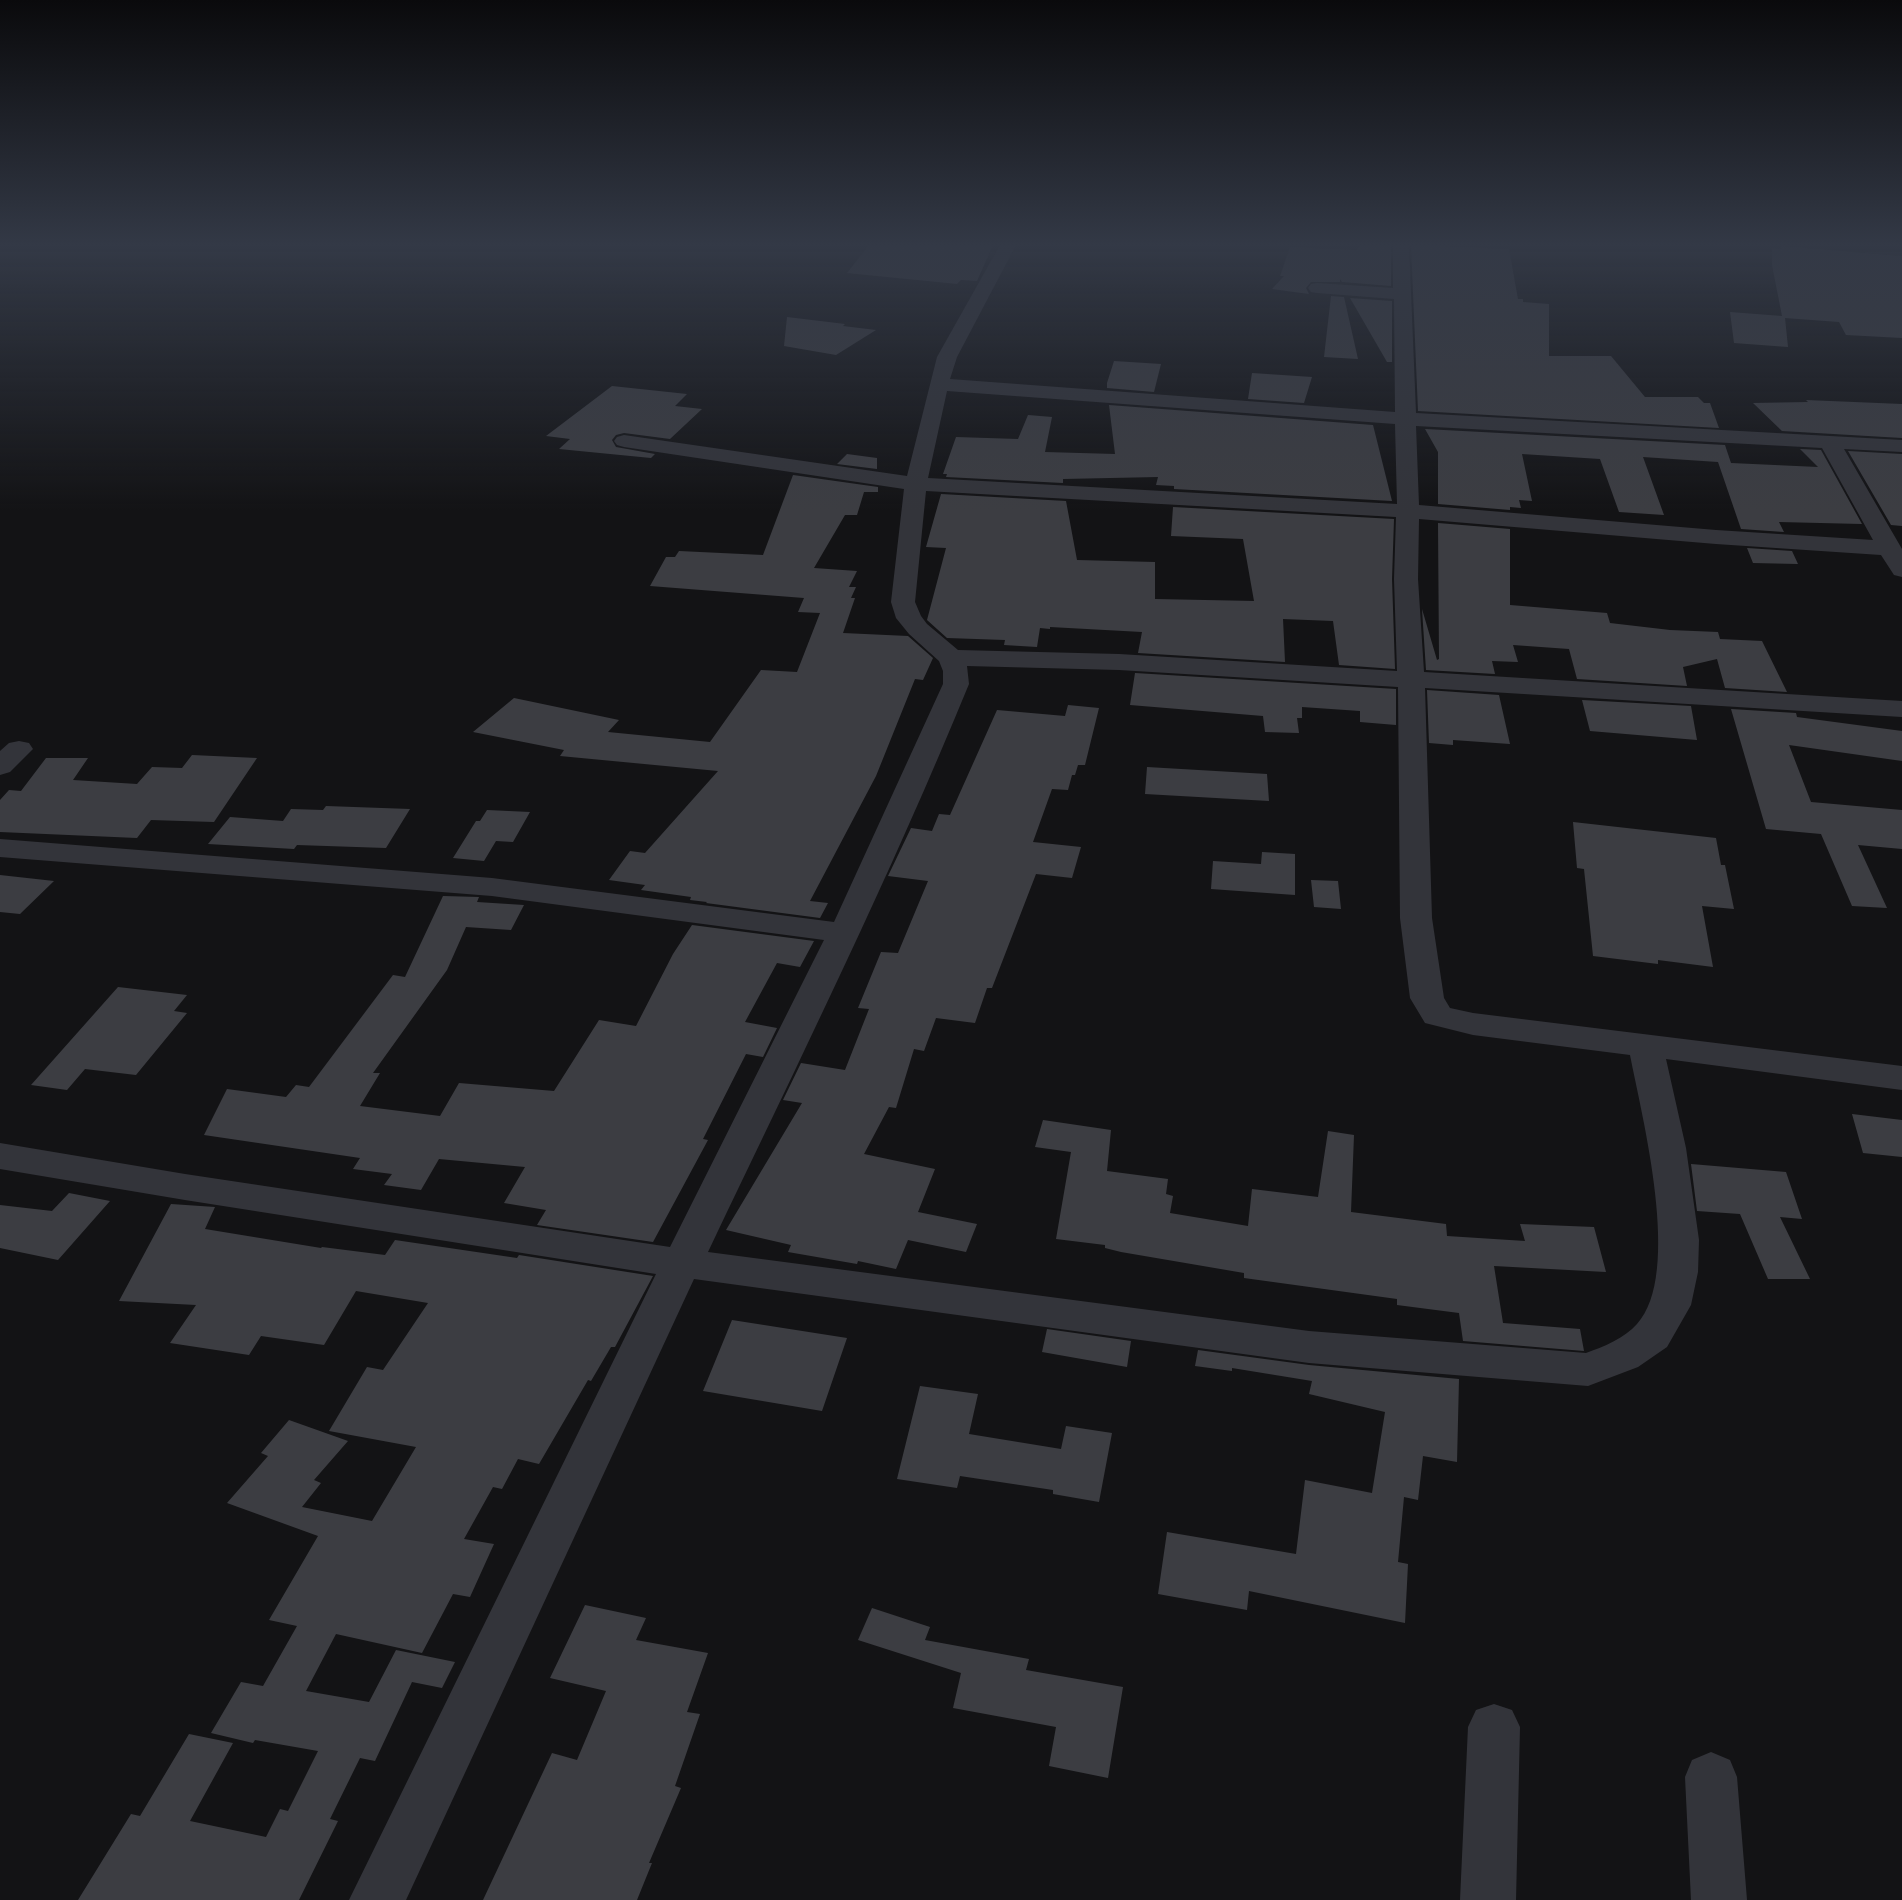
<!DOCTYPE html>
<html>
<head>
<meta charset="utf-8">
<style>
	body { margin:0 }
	canvas { display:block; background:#131315 }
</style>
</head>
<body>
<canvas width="1902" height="1900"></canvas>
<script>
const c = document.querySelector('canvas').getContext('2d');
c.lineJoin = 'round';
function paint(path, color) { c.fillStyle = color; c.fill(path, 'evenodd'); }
paint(new Path2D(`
	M869 245H993L977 281 961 280 957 284 847 273Z
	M1360 245H1391V286L1342 282 1340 279V282H1311L1306 288 1309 294 1272 289 1284 276H1280L1290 247 1357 250Z
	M1411 245 1509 249 1518 299H1523V302L1549 304V356H1611L1645 397H1698L1704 403H1710L1719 428 1418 411Z
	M1781 246 1902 256V338L1846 335 1839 322 1785 318 1788 347 1734 343 1730 312 1782 316 1772 265V248L1781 249Z
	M1331 296 1344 297 1358 359 1324 357Z
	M1350 298 1392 301V362H1387Z
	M787 317 845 324 843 326 876 330 836 355 784 346Z
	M1114 361 1161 364 1154 392 1107 388V383Z
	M1252 373 1312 377 1304 403 1248 399Z
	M612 386 687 394 675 406 702 409 670 439 624 433 616 435 612 440 616 447 655 454 651 458 559 449 570 439 546 436Z
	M1806 400 1902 404V438L1782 431 1753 403 1808 402Z
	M1109 405 1373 425 1392 501 1174 489V486L1156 485 1158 477 1063 479V483L946 477 947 474H943L956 437 1018 439 1028 415 1052 417 1045 452 1115 454Z
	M1425 429 1725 445 1731 463 1818 467 1800 449 1821 450 1862 524 1779 522 1784 532 1741 529 1718 462 1643 457 1664 515 1619 512 1600 459 1522 454 1532 501 1519 500 1521 508 1510 507V510L1438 504V452Z
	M1848 451 1902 454V526L1891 525Z
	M847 454 877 458V469L837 464Z
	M793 475 878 487V492H864L857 515H845L814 568 857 571 849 587H856L851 598H855L843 633 908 636 933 658 923 680 915 679 876 776 810 901 828 903 820 918 706 903 707 902 690 900 691 897 641 890 645 885 609 880 630 851 645 853 718 771 560 756 564 750 473 732 514 698 619 720 608 732 710 742 761 670 797 672 820 613 798 612 804 598 650 586 666 557H675L679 551 763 555Z
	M941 494 1066 501 1077 560 1155 562V599L1254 601 1243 539 1171 536 1173 507 1394 519 1392 579 1395 669 1339 665 1333 621 1283 619 1285 662 1138 653 1142 632 1050 627V629L1040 628 1037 647 1004 645 1005 640 947 638 927 620 946 548 926 547Z
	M1438 523 1510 529V605L1607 613 1610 623 1670 630 1718 632 1720 639 1762 641 1787 692 1725 688 1717 659 1683 667 1687 686 1577 679 1569 649 1513 645 1518 662 1492 661 1495 674 1426 670 1422 609 1437 660 1439 659Z
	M1747 548 1792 551 1798 564 1753 563Z
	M1135 673 1396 689V725L1360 722V711L1302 707V718H1297L1299 733 1265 732 1263 716 1130 705Z
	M1427 690 1499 695 1510 744 1453 740V745L1429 743Z
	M1582 700 1691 706 1697 740 1590 731Z
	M1068 705 1099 708 1085 765H1078L1075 775H1072L1068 790 1052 789 1033 842 1081 847 1072 878 1036 874 992 988H987L975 1023 936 1018 924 1051 914 1049 896 1108 889 1107 864 1154 935 1169 918 1212 977 1224 966 1252 908 1240 896 1269 858 1261 857 1264 788 1252 791 1245 726 1230 802 1103 783 1100 801 1063 845 1070 869 1009 858 1008 881 952 898 953 928 881 888 876 911 828 932 831 939 814 950 815 997 710 1065 716Z
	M1731 709 1796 713 1797 717 1902 731V761L1789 745 1811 802 1902 810V849L1858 845 1887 908 1852 906 1821 834 1766 829Z
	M192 755 257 758 214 822 151 820 137 838 0 832V800L9 790 21 791 46 758H88L73 780 137 784 152 767 182 768Z
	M1147 767 1267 774 1269 801 1145 794Z
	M326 806 410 809 386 848 297 845 294 849 208 844 230 817 283 821 291 809 323 810Z
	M487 810 530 812 513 842 496 841 484 861 453 858 476 821H480Z
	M1573 822 1716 838 1721 865H1725L1734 909 1702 906 1713 967 1658 960V964L1593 956 1584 869 1577 868Z
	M1262 852 1295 854V895L1211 889 1213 861 1261 864Z
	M0 875 54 881 20 914 0 912Z
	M1311 880 1338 881 1341 909 1314 907Z
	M443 896 479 897 477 902 524 905 511 930 466 927 447 970 373 1073H380L360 1106 440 1116 459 1083 554 1091 599 1020 636 1026 673 954 692 925 814 941 800 967 777 963 745 1022 777 1028 763 1057 746 1054 703 1139 708 1140 653 1242 537 1225 546 1210 504 1203 525 1167 439 1159 421 1190 384 1185 392 1174 353 1169 360 1158 204 1135 227 1089 286 1097 296 1085 309 1087 393 975 405 977Z
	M118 987 187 995 174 1011 187 1013 136 1075 85 1069 67 1090 31 1085Z
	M1852 1114 1902 1120V1157L1863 1153Z
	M1043 1120 1111 1130 1107 1171 1168 1179 1166 1194 1173 1196 1170 1213 1248 1226 1252 1189 1318 1197 1328 1131 1354 1135 1351 1212 1446 1224 1447 1236 1525 1241 1520 1224 1594 1227 1606 1272 1494 1266 1503 1323 1580 1329 1584 1351 1463 1341 1459 1313 1397 1305V1299L1244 1278V1273L1121 1252 1105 1248V1245L1056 1239 1071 1152 1035 1147Z
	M1691 1164 1786 1172 1802 1219 1780 1217 1810 1279H1768L1740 1214 1697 1211Z
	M69 1193 110 1201 58 1260 0 1248V1205L52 1211Z
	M171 1204 215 1207 205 1229 321 1248 322 1247 385 1255 395 1240 517 1258 519 1255 653 1276 615 1347H611L591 1381 588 1380 539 1464 518 1459 502 1489 493 1487 464 1539 494 1544 470 1597 453 1594 422 1653 336 1634 306 1691 369 1702 396 1650 455 1662 442 1688 412 1682 375 1761 360 1758 330 1819 338 1821 299 1900H78L131 1814 140 1816 189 1734 233 1743 190 1821 266 1837 280 1809 288 1811 318 1751 255 1740 253 1743 211 1733 241 1682 263 1686 297 1626 269 1620 318 1536 227 1503 268 1456 261 1453 289 1420 348 1441 314 1480 321 1483 302 1507 372 1521 416 1447 329 1431 367 1367 383 1370 428 1303 356 1291 324 1345 261 1336 249 1355 170 1343 196 1305 119 1301Z
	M732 1320 847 1338 822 1411 703 1391Z
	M1047 1329 1131 1341 1127 1367 1042 1352Z
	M1198 1350 1309 1365 1459 1379 1457 1462 1423 1456 1418 1500 1404 1497 1398 1562 1408 1564 1405 1623 1249 1591 1247 1610 1158 1594 1167 1532 1296 1554 1305 1480 1372 1493 1385 1412 1309 1394 1312 1381 1232 1368V1371L1195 1366Z
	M920 1386 978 1394 969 1434 1061 1449 1066 1426 1112 1433 1099 1502 1053 1494V1490L960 1476 957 1488 897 1479Z
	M585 1605 646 1618 636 1640 708 1653 687 1712 700 1714 675 1786 681 1788 649 1863H652L637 1900H483L552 1753 577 1760 606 1691 550 1678Z
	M872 1608 930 1627 925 1640 1029 1659 1026 1670 1123 1687 1108 1778 1049 1766 1056 1727 953 1708 961 1673 858 1640Z`), '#3c3d42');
paint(new Path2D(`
	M1000 245H1016L957 357 950 379 1395 412 1394 299 1317 293 1311 292 1308 288 1311 284 1317 283 1393 288V245H1409L1416 413 1902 440V452L1844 449 1902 549V577L1894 575 1881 555 1716 544 1419 519 1418 579 1424 672 1902 701V717L1425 688 1432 918 1444 998 1450 1008 1473 1013 1902 1066V1090L1666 1059 1686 1148 1699 1240 1698 1272 1691 1305 1667 1347 1638 1367 1588 1386 1309 1363 694 1279 406 1900H349L656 1274 185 1200 0 1169V1143L185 1174 670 1247 824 940 492 896 0 857V839L492 878 834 922 943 684V671L939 661 909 634 896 618 891 602 904 489 624 447 617 445 614 441 617 437 624 435 907 476 937 357ZM947 391 1395 424 1397 504 928 478ZM1416 426 1822 448 1873 540 1716 530 1419 505ZM926 491 1396 517 1394 579 1397 671 1119 654 958 650 927 624 921 616 915 602ZM967 666 1119 670 1398 687 1400 918 1410 998 1425 1023 1473 1035 1630 1055C1642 1117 1683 1274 1637 1324 1625 1338 1603 1347 1586 1353L1309 1331 708 1252C798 1063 890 877 969 684Z
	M19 741 29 743 33 749 10 772 0 775V751L9 743Z
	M1494 1704 1512 1710 1520 1727 1516 1900H1460L1468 1727 1476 1710Z
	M1711 1752 1730 1760 1737 1777 1747 1900H1691L1685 1777 1692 1760Z`), '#33343a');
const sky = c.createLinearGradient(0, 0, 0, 511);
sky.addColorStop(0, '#0a0a0c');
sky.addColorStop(0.48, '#333946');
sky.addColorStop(1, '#33394600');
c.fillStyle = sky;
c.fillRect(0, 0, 1902, 511);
</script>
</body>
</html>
